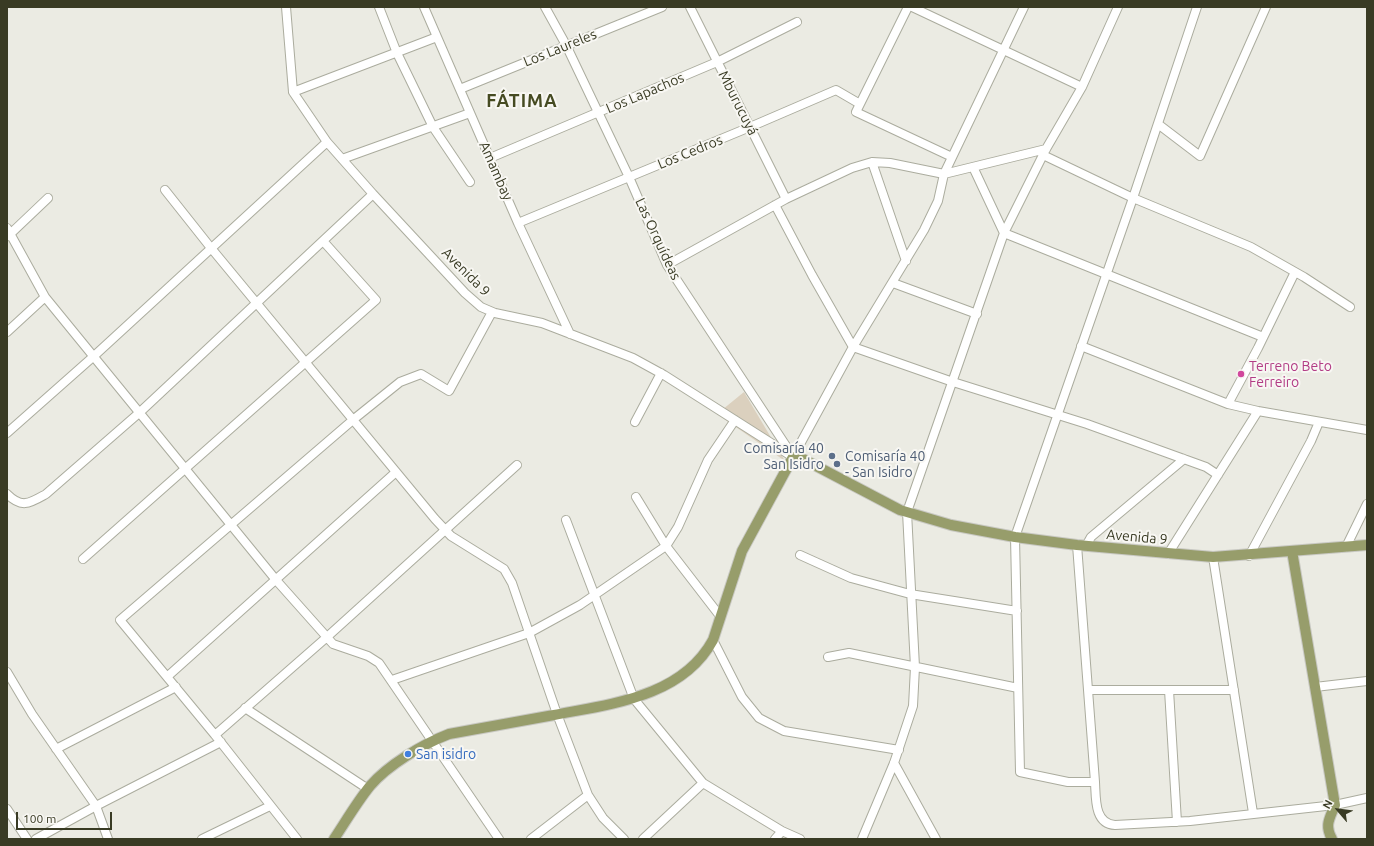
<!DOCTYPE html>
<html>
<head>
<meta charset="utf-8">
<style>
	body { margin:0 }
	#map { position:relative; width:1374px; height:846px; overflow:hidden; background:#ebebe3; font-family:Ubuntu,sans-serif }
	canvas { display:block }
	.frame { position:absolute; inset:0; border:8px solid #393b24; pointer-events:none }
	.north { position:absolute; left:1318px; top:790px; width:40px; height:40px; -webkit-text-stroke:3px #f8f7f3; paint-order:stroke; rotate:298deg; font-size:11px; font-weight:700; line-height:16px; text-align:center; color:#393b24 }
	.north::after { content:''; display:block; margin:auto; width:14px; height:18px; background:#393b24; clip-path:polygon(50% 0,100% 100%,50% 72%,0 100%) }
	.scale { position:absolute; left:16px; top:812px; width:96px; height:18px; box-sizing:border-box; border:2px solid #393b24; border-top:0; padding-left:5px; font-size:12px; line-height:14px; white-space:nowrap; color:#393b24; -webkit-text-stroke:3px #f8f7f3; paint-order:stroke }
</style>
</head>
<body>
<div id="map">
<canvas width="1374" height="846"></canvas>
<div class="frame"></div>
<div class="north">N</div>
<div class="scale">100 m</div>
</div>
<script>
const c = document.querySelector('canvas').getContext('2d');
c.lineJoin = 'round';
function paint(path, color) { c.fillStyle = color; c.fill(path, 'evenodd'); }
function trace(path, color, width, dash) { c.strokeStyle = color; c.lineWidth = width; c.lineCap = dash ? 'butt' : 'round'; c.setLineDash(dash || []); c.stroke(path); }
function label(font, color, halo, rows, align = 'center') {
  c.font = font + ' Ubuntu,sans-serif'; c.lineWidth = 4; c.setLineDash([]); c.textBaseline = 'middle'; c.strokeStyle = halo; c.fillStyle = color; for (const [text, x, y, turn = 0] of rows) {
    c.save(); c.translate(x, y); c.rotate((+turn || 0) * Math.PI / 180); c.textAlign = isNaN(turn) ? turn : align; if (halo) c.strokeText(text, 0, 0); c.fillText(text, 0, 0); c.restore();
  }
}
paint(new Path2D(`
	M744 392 785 461 717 414Z`), '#dbd0be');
const minor = new Path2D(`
	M286 7 293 92 327 142 373 194 465 293 481 307 495 313 542 323 633 358 664 375 793 457
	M379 7 397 53 433 127 470 182
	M424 7 518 223 570 334
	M545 7 566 45 629 177 667 265 792 455
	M690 7 786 199
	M908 7 856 112 952 157
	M912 7 1082 87
	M460 89 662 7
	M293 92 437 37
	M1158 124 1200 156 1266 7
	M1043 155 1133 198 1251 247 1304 277 1350 307
	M490 158 717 62 797 22
	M342 159 470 113
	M872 162 906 261
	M973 167 1004 233 1263 337
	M165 190 211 248 435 519 451 536 504 569 512 583 557 714 588 795 603 818 624 839
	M775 205 812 275 853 347 953 382 1087 424 1206 467 1218 475
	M518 223 750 127 836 90 860 104
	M7 228 45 297 276 580 333 644 368 656 379 663 499 839
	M8 236 48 198
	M667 265 786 199 852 168 872 162 890 163 944 174 1046 149
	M893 283 977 314
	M7 332 45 297
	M1081 346 1228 404 1258 411 1367 430
	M1228 404 1258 348 1295 272
	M635 422 661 373
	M7 433 94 356 327 142
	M793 457 853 347 924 230 938 201 944 174 1024 7
	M7 494C22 509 30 503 46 494L139 413 373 194
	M636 497 666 546 720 616
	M566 520 634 699 703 783 782 831 800 839
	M1077 545 1095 782C1096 798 1094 824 1115 825L1190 821 1335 805 1367 798
	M1086 546 1091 537 1184 459
	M1346 547 1367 504
	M1168 554 1258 411
	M800 555 851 578 910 594 1017 611
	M1249 556 1311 441 1319 422
	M1213 557 1253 813
	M83 559 376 300 323 241
	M713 640 742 697 759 718 784 731 899 750
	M828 657 849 653 1018 688
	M7 672 32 714 96 806 108 839
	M168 676 396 472
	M392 680 529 633 580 605 666 546 678 527 708 460 735 420
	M1315 687 1367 681
	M1088 690H1234
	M1169 690 1177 822
	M245 708 368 789
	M215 735 327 637 517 465
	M56 749 176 687
	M894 763 936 839
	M1095 782H1068L1020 772 1015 537 1133 198 1197 7
	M7 809 27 839
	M36 839 96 806 221 742
	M202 839 270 806
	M297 839 215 735 120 620 354 419 400 382 421 374 449 391 492 312
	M531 839 588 795
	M643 839 703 783
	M775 839 782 831
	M862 839 894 763 913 706 915 667 907 512 1004 233 1046 149 1082 87 1118 7`);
const major = new Path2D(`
	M1292 551 1335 805C1330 818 1324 825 1332 839
	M334 839C346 821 357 802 370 786 388 765 423 744 449 734 484 728 519 721 554 715 611 704 682 697 713 640L742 551 793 457 801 458 900 510 951 525 1015 537 1077 545 1213 557 1367 545`);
trace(minor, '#abac9e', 10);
trace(major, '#c8c8c2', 12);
trace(minor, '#fff', 8);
trace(major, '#979d6b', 10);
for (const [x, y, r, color] of [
	[1241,374,4,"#d1479c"],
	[832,456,4,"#5c6f8a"],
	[837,464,4,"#5c6f8a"],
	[408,754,4,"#3f7fe0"]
]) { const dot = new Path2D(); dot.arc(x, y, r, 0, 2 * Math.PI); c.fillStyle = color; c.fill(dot); trace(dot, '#f8f7f3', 1.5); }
label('14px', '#393b24', '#f8f7f3', [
	["Los Laureles",560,48,-22],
	["Los Lapachos",645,93,-23],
	["Mburucuyá",738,103,63],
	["Los Cedros",690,152,-22],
	["Amambay",496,171,66],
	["Las Orquídeas",658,239,65],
	["Avenida 9",466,272,45],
	["Avenida 9",1137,537,5]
]);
label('14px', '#b23c85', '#f8f7f3', [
	["Terreno Beto",1249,366],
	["Ferreiro",1249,382]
], 'left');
label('14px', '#4e5e75', '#f8f7f3', [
	["Comisaría 40",824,448],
	["San Isidro",824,464],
	["Comisaría 40",845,456,"left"],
	["- San Isidro",845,472,"left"]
], 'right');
label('14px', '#366cbe', '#f8f7f3', [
	["San isidro",416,754]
], 'left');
c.letterSpacing = '1px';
label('bold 18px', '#464b22', '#f8f7f3', [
	["FÁTIMA",522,101]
]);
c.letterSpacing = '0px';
</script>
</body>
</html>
